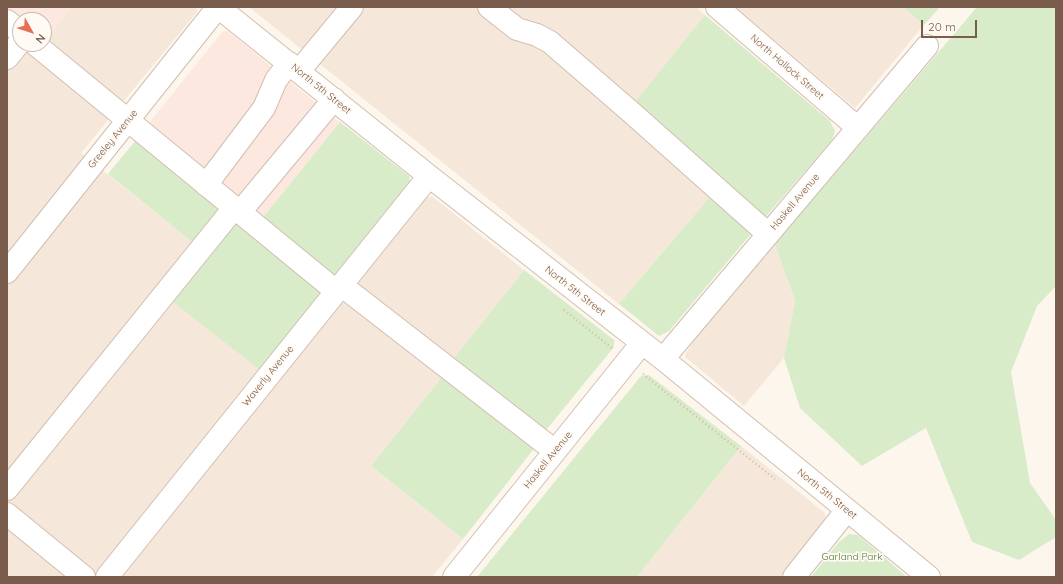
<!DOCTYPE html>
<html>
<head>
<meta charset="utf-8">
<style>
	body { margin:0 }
	#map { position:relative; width:1063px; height:584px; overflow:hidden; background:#fdf6ec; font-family:Quicksand,sans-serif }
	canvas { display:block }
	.frame { position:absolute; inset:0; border:8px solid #7a5c4d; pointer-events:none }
	.north { position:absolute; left:12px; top:12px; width:40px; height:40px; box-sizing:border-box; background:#fffaf3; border:1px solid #cabbb1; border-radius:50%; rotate:129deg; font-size:11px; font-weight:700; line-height:16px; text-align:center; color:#7a5c4d }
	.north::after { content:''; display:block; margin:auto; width:14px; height:18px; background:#e76f51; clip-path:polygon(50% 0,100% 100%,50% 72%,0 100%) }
	.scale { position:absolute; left:921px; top:20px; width:56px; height:18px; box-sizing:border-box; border:2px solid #7a5c4d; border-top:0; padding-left:5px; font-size:12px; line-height:14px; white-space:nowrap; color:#7a5c4d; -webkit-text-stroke:3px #fffaf3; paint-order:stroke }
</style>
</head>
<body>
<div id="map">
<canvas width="1063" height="584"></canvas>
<div class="frame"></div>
<div class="north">N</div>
<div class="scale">20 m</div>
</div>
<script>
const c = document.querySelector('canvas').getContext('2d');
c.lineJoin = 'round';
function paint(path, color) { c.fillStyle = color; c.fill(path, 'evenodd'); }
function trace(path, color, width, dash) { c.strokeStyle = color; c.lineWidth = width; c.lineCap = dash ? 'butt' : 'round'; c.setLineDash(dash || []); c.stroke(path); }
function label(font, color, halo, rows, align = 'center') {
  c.font = font + ' Quicksand,sans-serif'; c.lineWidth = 3.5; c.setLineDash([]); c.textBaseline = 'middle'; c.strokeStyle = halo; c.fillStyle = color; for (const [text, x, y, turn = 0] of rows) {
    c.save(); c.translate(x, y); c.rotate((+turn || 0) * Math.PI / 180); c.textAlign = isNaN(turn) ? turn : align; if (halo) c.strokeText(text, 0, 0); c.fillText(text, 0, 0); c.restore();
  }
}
paint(new Path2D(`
	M72 7H197V12L81 153 195 244 260 370 95 577H7V30L44 41Z
	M249 7H696L705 15 625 115 713 193 619 304Z
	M735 7H903L924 25 855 108Z
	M425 197H433L524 270 450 363 354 287Z
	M775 244 795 301 784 358 744 406 685 357 686 353 693 342 697 331Z
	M348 295 445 373 371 466 463 539 432 577H122Z
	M741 446 825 513 826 519 780 577H637Z`), '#f5e8da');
paint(new Path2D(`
	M7 7H72L44 41V20H20L7 12Z
	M223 31H228L340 122 260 221 145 128Z`), '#fde8e0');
paint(new Path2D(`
	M903 7H940L924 25Z
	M977 7H1056V286L1037 306 1011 372 1030 483 1056 520V537L1019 560 972 542 926 428 862 466 800 408 784 358 795 301 775 244Z
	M705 15 830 121 835 131 832 140 762 221 632 106Z
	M340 122 409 176 410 181 406 188 332 281 260 221Z
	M136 140 224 208 195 244 108 174Z
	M713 193 755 229 669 331 659 336 619 304Z
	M232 213 326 288 260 370 167 297Z
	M524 270 614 340V347L542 435 450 363Z
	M445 373 536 446 463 539 371 466Z
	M649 375 741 446 637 577H477L641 376Z
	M849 534 858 535 907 577H811L839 542Z`), '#d8ecc9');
const minor = new Path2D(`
	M489 7 517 29 537 35 550 42 632 113 768 234
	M717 7 858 128
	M7 21 20 32
	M35 44 336 291
	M7 58 20 42
	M299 71 352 7
	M206 185 264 108 276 80 289 63
	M240 212 334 99
	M7 272 218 7 429 176 663 359 929 577
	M341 285 555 451
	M663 359 927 46
	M7 489 234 208
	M7 514 84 577
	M107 577 429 176
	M454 577 642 343
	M794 577 847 510`);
trace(minor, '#d1beb0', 24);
trace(new Path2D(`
	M564 310 613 349
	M643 374 775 479`), '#d9b8a5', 2.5, [1, 3]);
trace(minor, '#fff', 22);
label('10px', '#7a5c4d', '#fffaf3', [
	["North Hallock Street",787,67,41],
	["North 5th Street",321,89,39],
	["Greeley Avenue",113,139,-51],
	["Haskell Avenue",795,202,-50],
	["North 5th Street",575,291,38],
	["Waverly Avenue",268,376,-51],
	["Haskell Avenue",548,460,-51],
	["North 5th Street",827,494,39]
]);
label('10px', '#537a41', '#fffaf3', [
	["Garland Park",852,557]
]);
</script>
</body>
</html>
